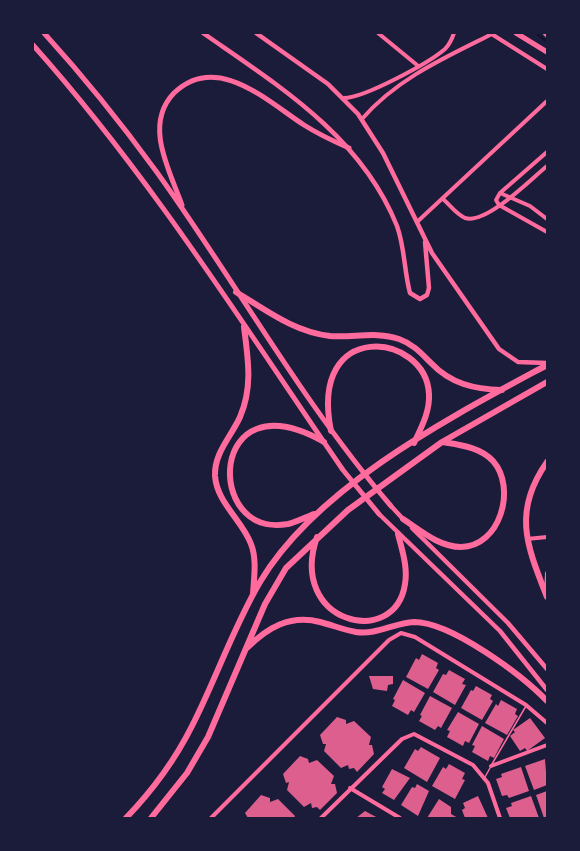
<!DOCTYPE html>
<html>
<head>
<meta charset="utf-8">
<style>
	body { margin:0 }
	#map { position:relative; width:580px; height:851px; overflow:hidden; background:#1b1b3a; font-family:"Libre Baskerville",serif }
	canvas { display:block }
	.frame { position:absolute; inset:0; border:34px solid #1b1b3a; pointer-events:none }
</style>
</head>
<body>
<div id="map">
<canvas width="580" height="851"></canvas>
<div class="frame"></div>
</div>
<script>
const c = document.querySelector('canvas').getContext('2d');
c.lineJoin = 'round';
function trace(path, color, width, dash) { c.strokeStyle = color; c.lineWidth = width; c.lineCap = dash ? 'butt' : 'round'; c.setLineDash(dash || []); c.stroke(path); }
function paint(path, color) { c.fillStyle = color; c.fill(path, 'evenodd'); }
trace(new Path2D(`
	M536 33 547 42`), '#12122b', 2);
paint(new Path2D(`
	M422 654 438 663 436 668 439 670 428 689 406 677 416 658 419 660Z
	M449 670 465 679 462 684 466 685 455 705 433 692 443 674 446 675Z
	M369 676H393V684L388 685 387 691 373 689Z
	M403 680 425 693 414 712 411 710 408 715 392 706 395 700 393 699Z
	M476 686 492 695 490 699 493 701 482 720 461 708 471 690 473 691Z
	M430 696 452 708 441 728 438 726 435 730 419 721 422 716 420 715Z
	M501 700 517 709 515 714 518 716 507 735 485 723 496 704 498 706Z
	M458 712 479 724 469 743 465 741 463 746 447 737 450 731 447 730Z
	M337 717 346 720V724L354 721 371 737 369 745H372L374 754 357 772 354 768 349 769 348 765 341 768 324 751 326 744H323L320 735Z
	M530 718 545 738 527 751 525 748 520 751 510 736 515 732 513 730Z
	M482 726 504 739 494 758 490 756 488 761 472 752 475 746 472 745Z
	M421 747 440 758 427 782 404 768 415 749 418 751Z
	M300 756 308 759 309 763 317 760 334 776 331 784H335L337 793 320 810 317 807 312 808 311 803 304 807 287 790 289 782 286 783 283 774Z
	M545 759 547 785 534 790 525 766Z
	M449 764 465 773 462 779 465 780 455 799 432 786 443 767 446 769Z
	M521 767 529 791 509 798 507 795 502 796 496 779 502 777 501 774Z
	M392 769 410 778 394 800 382 793 385 789 382 787Z
	M417 784 429 791 418 816 401 805 412 787 415 788Z
	M547 791V818H544L536 795Z
	M261 795 270 798V802L278 799 295 816 294 818H248L245 813Z
	M478 796 488 818H465L462 810 465 808 463 803Z
	M531 796 539 818H510L506 808 512 806 511 803Z
	M439 799 451 807V814L458 818H427Z
	M365 811 378 818H356Z`), '#dd5f8e');
trace(new Path2D(`
	M492 764 526 706
	M485 777 490 768`), '#ff6b9d', 1.5);
trace(new Path2D(`
	M378 33 417 65
	M490 33 547 69
	M344 98C364 98 429 63 445 49 450 44 452 39 454 33
	M362 119C396 79 446 57 492 34
	M547 152 500 193 496 200 499 205 547 232
	M500 193 530 206 547 219
	M443 199C450 205 456 214 465 218 486 225 531 179 547 166
	M417 222 547 101
	M527 539 547 537
	M546 592 547 573
	M491 766 547 745
	M350 788 400 818
	M211 818 389 640 401 633 415 637 526 705 547 723
	M321 818 402 739 414 734 473 765 488 783 500 818`), '#ff6b9d', 4);
trace(new Path2D(`
	M203 33C279 86 361 136 397 226 405 248 404 271 410 293L420 299 427 295 429 288 425 242
	M256 33 328 84 358 114 383 153 432 253 499 349 518 362 547 363
	M391 506 404 520
	M379 514 500 631 547 690
	M412 528 508 623 547 669`), '#ff6b9d', 4.5);
trace(new Path2D(`
	M44 33C84 77 121 123 156 171 236 282 301 401 391 506
	M516 33 547 52
	M545 33 547 35
	M33 45C150 176 244 326 343 470L379 514
	M182 205C170 171 143 125 174 93 217 52 267 101 304 125 318 134 333 141 349 148`), '#ff6b9d', 5);
trace(new Path2D(`
	M236 292C266 310 294 332 330 336 353 338 376 331 399 339 413 344 421 353 431 363 451 384 474 389 502 390
	M244 327C248 359 253 387 240 417 231 437 214 453 215 476 217 503 242 520 251 544 257 559 254 578 253 594
	M331 431C308 318 426 332 429 394 430 412 421 428 414 443
	M547 462C512 512 527 546 547 597
	M314 514C306 517 297 522 288 524 204 540 207 375 324 442
	M403 519C420 530 439 547 461 547 500 547 517 488 493 461 480 447 460 445 442 442
	M317 537C287 623 395 650 405 584 408 567 402 550 398 534
	M247 648C267 628 290 614 320 622 332 625 344 630 356 632 377 635 394 623 414 622 451 622 522 675 547 701
	M126 818C152 791 175 760 192 726 216 679 233 628 260 582 317 486 451 417 547 365
	M151 818 187 773 208 737 265 604 286 568 348 510 442 442 547 382`), '#ff6b9d', 6);
</script>
</body>
</html>
